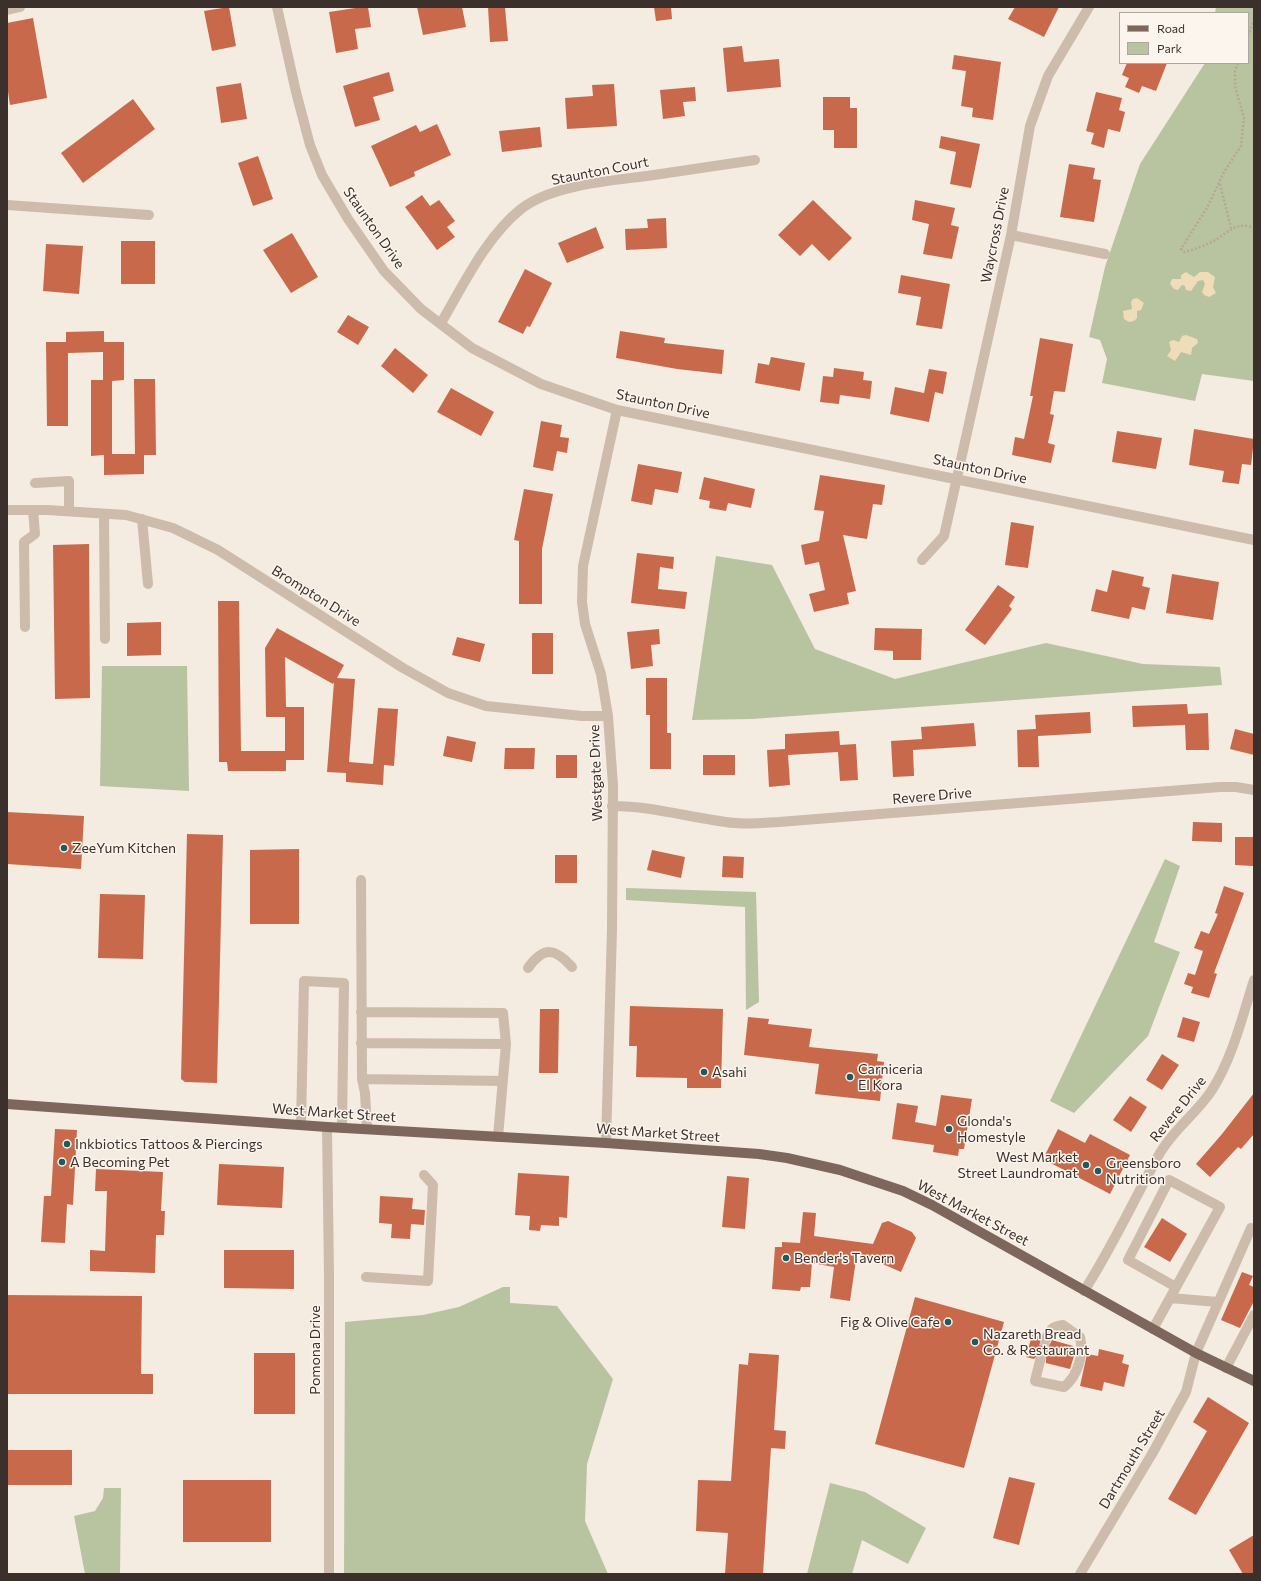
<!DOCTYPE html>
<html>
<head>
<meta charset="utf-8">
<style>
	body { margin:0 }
	#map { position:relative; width:1261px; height:1581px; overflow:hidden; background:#f4ebe1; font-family:Commissioner,sans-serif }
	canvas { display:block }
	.frame { position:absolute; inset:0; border:8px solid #3b302b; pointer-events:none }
	.legend { position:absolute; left:1119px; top:12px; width:130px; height:52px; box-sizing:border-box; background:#fbf5ee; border:1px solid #aea6a0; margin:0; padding:5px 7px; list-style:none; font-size:12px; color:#3b302b }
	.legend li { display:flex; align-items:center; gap:8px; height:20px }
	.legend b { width:20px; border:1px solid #aea6a0 }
</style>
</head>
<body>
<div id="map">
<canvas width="1261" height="1581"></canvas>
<div class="frame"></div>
<ul class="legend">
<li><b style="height:5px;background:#7d675c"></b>Road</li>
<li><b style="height:11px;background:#b8c4a0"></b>Park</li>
</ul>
</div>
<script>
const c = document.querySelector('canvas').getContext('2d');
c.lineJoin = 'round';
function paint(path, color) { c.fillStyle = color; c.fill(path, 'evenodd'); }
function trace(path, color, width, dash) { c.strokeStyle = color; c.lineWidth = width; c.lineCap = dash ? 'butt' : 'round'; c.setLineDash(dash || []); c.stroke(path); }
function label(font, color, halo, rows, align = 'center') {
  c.font = font + ' Commissioner,sans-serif'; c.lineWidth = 3; c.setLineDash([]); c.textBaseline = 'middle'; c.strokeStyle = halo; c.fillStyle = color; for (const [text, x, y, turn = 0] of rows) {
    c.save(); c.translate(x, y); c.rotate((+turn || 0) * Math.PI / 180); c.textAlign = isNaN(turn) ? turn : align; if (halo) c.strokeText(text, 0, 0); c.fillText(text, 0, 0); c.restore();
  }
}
paint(new Path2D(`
	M1216 7H1254V381L1202 374 1195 401 1102 383 1107 359 1100 340 1089 337 1105 267 1140 164 1205 63H1248V13H1215Z
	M716 556 772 565 815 649 895 679 1046 643 1143 664 1220 667 1222 685 752 719 692 720Z
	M102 666H187L189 791 100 786Z
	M1165 859 1180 866 1154 942 1180 952 1148 1036 1074 1113 1050 1101Z
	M626 888 756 892 759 1002 746 1010 745 907 626 900Z
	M503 1287H510V1303L557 1306 613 1379 587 1464 585 1521 608 1574H344L345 1322 423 1315 459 1307Z
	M830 1483 865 1492 926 1528 908 1564 862 1540 852 1574H807Z
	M104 1488H121L120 1574H85L74 1516 95 1511 103 1498Z`), '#b8c4a0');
paint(new Path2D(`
	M1186 272 1194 277 1200 272H1208L1215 277 1213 287 1216 293 1209 297 1204 295 1202 292 1205 284 1203 280 1198 281 1191 291 1186 290 1185 286 1182 285 1178 290 1174 289 1170 284 1172 279H1181V275Z
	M1137 298 1144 303 1141 310 1137 311V318L1134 321 1129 322 1124 319 1123 311 1132 309 1131 302 1133 299Z
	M1186 335 1197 339 1198 343 1192 348 1191 355 1181 352 1175 361 1167 356 1171 350 1169 342 1173 340 1179 342 1182 336Z`), '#efdcb8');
paint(new Path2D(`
	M229 7 236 46 212 51 204 11Z
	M362 7H368L371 27 355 29 358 49 336 53 329 12Z
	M417 7H462L466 27 423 35Z
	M488 7H505L508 41 490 42Z
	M654 7H671L672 19 656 21Z
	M1015 7H1059L1044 37 1008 19Z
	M33 18 47 98 10 105 7 85V23Z
	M742 46 744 62 779 59 781 87 727 92 723 48Z
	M954 55 1001 62 993 120 972 117 973 108 961 106 966 71 952 69Z
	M1127 63H1167L1156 91 1142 86 1139 93 1125 87 1129 78 1122 75Z
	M389 72 394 91 373 97 380 120 355 127 343 86Z
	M241 83 247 119 221 123 216 87Z
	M614 84 617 126 567 129 565 98 593 96 592 85Z
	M695 87 696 101 683 102 685 116 663 119 660 90Z
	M1096 92 1122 98 1119 110 1125 112 1120 132 1108 129 1104 148 1091 144 1094 133 1086 131Z
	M823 97H850V108H857V148H834V130H823Z
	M133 99 155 129 83 183 61 153Z
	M437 124 451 155 414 172 415 176 390 187 371 146 416 125 420 132Z
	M540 127 542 147 502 152 499 131Z
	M941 136 980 144 971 188 950 184 956 152 939 148Z
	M258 156 273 199 253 206 238 163Z
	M1069 164 1095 168 1093 179 1101 180 1094 222 1060 217Z
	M422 195 430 206 439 200 455 221 447 227 455 237 437 250 405 207Z
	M813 200 852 238 829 261 812 244 800 256 778 235Z
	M915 200 955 208 951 225 959 227 952 259 923 254 929 224 912 220Z
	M666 218 667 248 626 250 625 229 648 228 647 219Z
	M596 227 604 248 567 263 558 243Z
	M292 233 318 277 291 293 263 250Z
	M121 241H155V284H121Z
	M46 244 83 246 79 294 43 291Z
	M525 269 552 283 530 327 527 326 523 334 498 322Z
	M901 275 950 284 942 329 916 325 921 297 898 293Z
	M348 315 369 327 358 345 337 332Z
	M104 331V342H124V380L112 381V454H135L134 379H155L156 455H144V474L104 475V455L91 456V380H103V352L68 353V426H47L46 342H66V332Z
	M620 331 665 338 664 343 724 350 722 374 677 369 616 358Z
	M1040 338 1073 344 1065 392 1054 391 1050 414 1054 415 1048 443 1055 445 1051 463 1012 455 1015 437 1024 439 1033 396H1030Z
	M395 348 428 375 413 393 381 366Z
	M771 357 805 363 800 391 755 383 758 363 769 365Z
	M834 368 864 372 863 380 872 381 870 399 840 395 839 404 820 402 823 376 833 377Z
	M929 369 947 372 943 394 935 392 929 422 890 414 895 387 924 393Z
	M451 388 494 412 481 436 437 412Z
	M541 421 562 425 560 437 569 438 567 453 557 451 553 471 533 467Z
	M1194 429 1254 439 1251 465 1242 464 1239 484 1222 482 1224 471 1189 465Z
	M1117 431 1162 438 1156 469 1112 462Z
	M638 464 682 472 678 493 655 489 652 505 631 501Z
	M820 475 885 485 882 505 873 504 867 539 843 535 856 591 847 593 849 604 814 612 809 594 825 590 819 562 805 565 801 545 819 541 824 511 814 510Z
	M704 477 755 489 751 508 728 503 726 511 709 508 710 501 699 499Z
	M524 489 553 494 542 549V604H519V541L514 540Z
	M1011 522 1034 526 1028 568 1005 565Z
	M89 544 90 698 55 699 53 545Z
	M637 553 674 557 673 569 660 567 658 589 687 592 685 609 631 603Z
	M1112 570 1144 577 1142 586 1150 588 1145 610 1132 607 1129 619 1091 611 1096 589 1107 592Z
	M1172 574 1219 582 1213 620 1166 613Z
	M998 585 1015 597 1009 606 1012 609 985 645 965 630Z
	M218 601H239L241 751H285V717H266L265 648 277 628 344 665 337 678 355 679 349 762 373 764 378 708 398 709 394 766 384 765 383 785 346 782V773L327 772 334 682 333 684 285 657 286 707H304V760H286V771H228L227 762H219Z
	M161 622V655L127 656V623Z
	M875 628 922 629 921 660H893V651L874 650Z
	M659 629 660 644 651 645 653 666 631 669 627 632Z
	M532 633H553V674H532Z
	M457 637 485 644 480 662 452 655Z
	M646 678H667V733H671V769H650V715H646Z
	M1187 704 1188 714 1208 713 1209 750H1186L1185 725 1133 727 1132 706Z
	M1090 712 1091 733 1038 736 1039 767H1018L1017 730 1036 729 1035 715Z
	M974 723 976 746 913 750 914 776 893 777 891 741 922 739 921 727Z
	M1235 729 1254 734V755L1230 749Z
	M839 731 840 745 856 744 858 780 840 781 838 752 788 755 790 785 769 787 767 750 785 749V734Z
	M447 736 476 742 472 762 443 756Z
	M505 748H535L534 769H504Z
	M556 755H577V778H556Z
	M703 755H735V775H703Z
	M7 812 84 816 81 869 7 864Z
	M1193 822 1222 823V842L1192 841Z
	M187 834 223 835 217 1083 185 1082 181 1079Z
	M1235 837H1253V866L1235 865Z
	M299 849V924H250V850Z
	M652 850 685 857 681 878 647 870Z
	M555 855H577V883H555Z
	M723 856 744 857 743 878 722 877Z
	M1224 886 1244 893 1214 973 1217 974 1209 998 1191 993 1193 987 1184 984 1188 973 1195 975 1203 951 1194 948 1201 931 1209 934 1218 914 1215 913Z
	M100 894 145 895 143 959 98 958Z
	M630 1006 723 1009 721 1088H687V1078L636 1077 637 1046H629Z
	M540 1009H559L558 1073H539Z
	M748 1017 769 1019 768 1024 812 1029 809 1047 878 1054 877 1061 884 1062 880 1101 815 1094 819 1064 744 1055Z
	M1183 1017 1200 1022 1194 1042 1177 1037Z
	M1162 1054 1179 1065 1162 1090 1146 1080Z
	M1254 1093V1134L1241 1149 1238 1147 1210 1177 1196 1164 1222 1134Z
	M941 1095 972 1099 964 1149H959L958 1156 933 1152 934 1145 892 1139 897 1103 918 1106 915 1122 936 1126Z
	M1130 1096 1147 1107 1131 1132 1113 1120Z
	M55 1129 77 1130 73 1205 67 1204 65 1243 41 1242 44 1196H51Z
	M1058 1129 1085 1143 1090 1134 1130 1155 1110 1194 1043 1159Z
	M219 1164 284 1167 282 1208 217 1205Z
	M96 1169 163 1172 161 1211H165L164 1235H156L155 1273 90 1271V1250L105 1251 107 1191H95Z
	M518 1173 569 1176 567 1218 559 1217V1226L541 1225 540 1231 529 1230 530 1216 515 1215Z
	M727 1176 749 1178 745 1229 722 1227Z
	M380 1196 413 1198 412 1209 425 1210 424 1225 411 1224 410 1239 391 1238 392 1224 379 1223Z
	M803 1212 816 1213 814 1236 873 1244 882 1223 888 1221 912 1232 916 1238 901 1272 857 1253 850 1301 830 1298 834 1267 812 1263 810 1287H801L800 1291 772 1289 775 1247H782V1242L800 1243Z
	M1162 1218 1187 1234 1170 1262 1144 1247Z
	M224 1250H294V1289L224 1288Z
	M1242 1272 1253 1276 1249 1285 1254 1287V1301L1240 1328 1221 1320Z
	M7 1295 142 1296 141 1374H153V1394H7Z
	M915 1297 1004 1322 964 1468 875 1444Z
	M1032 1335 1040 1337 1041 1343 1044 1345 1050 1344 1052 1340 1073 1346 1074 1356 1070 1369 1046 1363V1359L1042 1355H1038L1034 1359 1026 1357Z
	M1099 1349 1124 1355 1122 1363 1129 1365 1124 1387 1104 1382 1102 1391 1080 1386 1087 1354 1098 1356Z
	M254 1353H295V1414H254Z
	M749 1353 779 1355 774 1430 786 1431 785 1449 771 1448 763 1574H725L728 1533 696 1531 698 1480 731 1481 739 1364 748 1365Z
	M1208 1397 1249 1423 1196 1515 1168 1499 1207 1431 1193 1422Z
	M7 1450H72V1485H7Z
	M1009 1477 1035 1483 1019 1545 993 1538Z
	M183 1480H271V1542H183Z
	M1254 1535V1574H1243L1229 1550Z`), '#c8694b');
trace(new Path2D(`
	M1040 1361 1046 1339`), '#cfc6bd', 10, [10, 5]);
trace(new Path2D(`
	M1248 36 1254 20
	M1238 63 1235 71V86L1244 118 1241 146 1224 172 1208 206 1181 249 1184 252C1194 250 1207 245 1217 239 1229 231 1238 221 1254 228
	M1220 184 1231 228`), '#b9a596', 2.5, [2, 2]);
trace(new Path2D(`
	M277 7 296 92 310 145 322 175 348 219 384 271 421 309 472 348 541 384 617 410 1254 540
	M7 10 20 7
	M7 205 149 215
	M1011 235 1105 254
	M441 323C464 284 486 237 521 209 551 185 609 181 647 176 683 171 719 165 755 160
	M35 483 69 481V511
	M7 510H47L126 515 173 528 218 550 403 668 448 693 486 706 582 716H608
	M104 514 105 639
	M142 519 148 584
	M922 560 944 536 1011 235 1030 126 1048 76 1089 7
	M25 627 24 542 35 534 33 510
	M612 806C651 806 687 817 726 822 743 825 761 823 779 822L1220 787H1236L1254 790
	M361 880 362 1079 365 1093 367 1129
	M528 968C544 946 555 948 572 967
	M361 1012 503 1013 506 1044 498 1137
	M361 1043 506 1044
	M362 1079 503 1081
	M301 1125 304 981 344 983 342 1128
	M327 1127 329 1276V1574
	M606 1143 612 929 613 785 608 716 601 674 585 624 582 602 583 566 617 410
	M366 1277 428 1281 433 1185 424 1175
	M1084 1291C1113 1246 1134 1199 1160 1153 1174 1129 1197 1113 1212 1090 1233 1057 1242 1017 1254 980
	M1170 1298 1218 1302
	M1153 1329 1220 1207 1169 1180 1128 1260 1176 1287
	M1040 1361 1035 1381 1064 1387C1078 1376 1084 1354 1080 1337L1063 1325C1053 1326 1050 1329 1046 1339
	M1226 1368 1254 1315
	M1080 1574 1152 1454 1186 1392 1196 1353 1251 1228 1254 1230`), '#cdbbac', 10);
trace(new Path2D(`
	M7 1104 327 1127 606 1143 759 1154 787 1158 840 1170 903 1191 932 1205 1196 1353 1254 1381`), '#7d675c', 10);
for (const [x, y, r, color] of [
	[64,848,4,"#1f5a5e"],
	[704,1072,4,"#1f5a5e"],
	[850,1077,4,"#1f5a5e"],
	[949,1129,4,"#1f5a5e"],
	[67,1144,4,"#1f5a5e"],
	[62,1162,4,"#1f5a5e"],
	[1086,1165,4,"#1f5a5e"],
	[1098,1171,4,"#1f5a5e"],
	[786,1258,4,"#1f5a5e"],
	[948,1322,4,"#1f5a5e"],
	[975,1342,4,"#1f5a5e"]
]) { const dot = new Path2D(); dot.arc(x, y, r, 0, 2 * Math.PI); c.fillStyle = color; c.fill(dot); trace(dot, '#fbf5ee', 1.5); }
label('14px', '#3b302b', '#fbf5ee', [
	["Staunton Court",600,171,-11],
	["Staunton Drive",374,228,55],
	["Waycross Drive",995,235,-79],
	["Staunton Drive",663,404,12],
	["Staunton Drive",980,469,12],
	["Brompton Drive",316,596,32],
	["Westgate Drive",596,773,-92],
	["Revere Drive",932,796,-5],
	["Revere Drive",1178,1109,-51],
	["West Market Street",334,1113,4],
	["West Market Street",658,1133,4],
	["West Market Street",973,1213,28],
	["Pomona Drive",315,1350,-90],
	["Dartmouth Street",1132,1459,-59]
]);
label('14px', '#3b302b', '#fbf5ee', [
	["ZeeYum Kitchen",72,848],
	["Carniceria",858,1069],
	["El Kora",858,1085],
	["Asahi",712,1072],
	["Glonda's",957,1121],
	["Homestyle",957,1137],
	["Inkbiotics Tattoos & Piercings",75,1144],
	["West Market",1078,1157,"right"],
	["Street Laundromat",1078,1173,"right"],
	["A Becoming Pet",70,1162],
	["Greensboro",1106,1163],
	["Nutrition",1106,1179],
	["Bender's Tavern",794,1258],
	["Fig & Olive Cafe",940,1322,"right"],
	["Nazareth Bread",983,1334],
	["Co. & Restaurant",983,1350]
], 'left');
</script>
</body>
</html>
